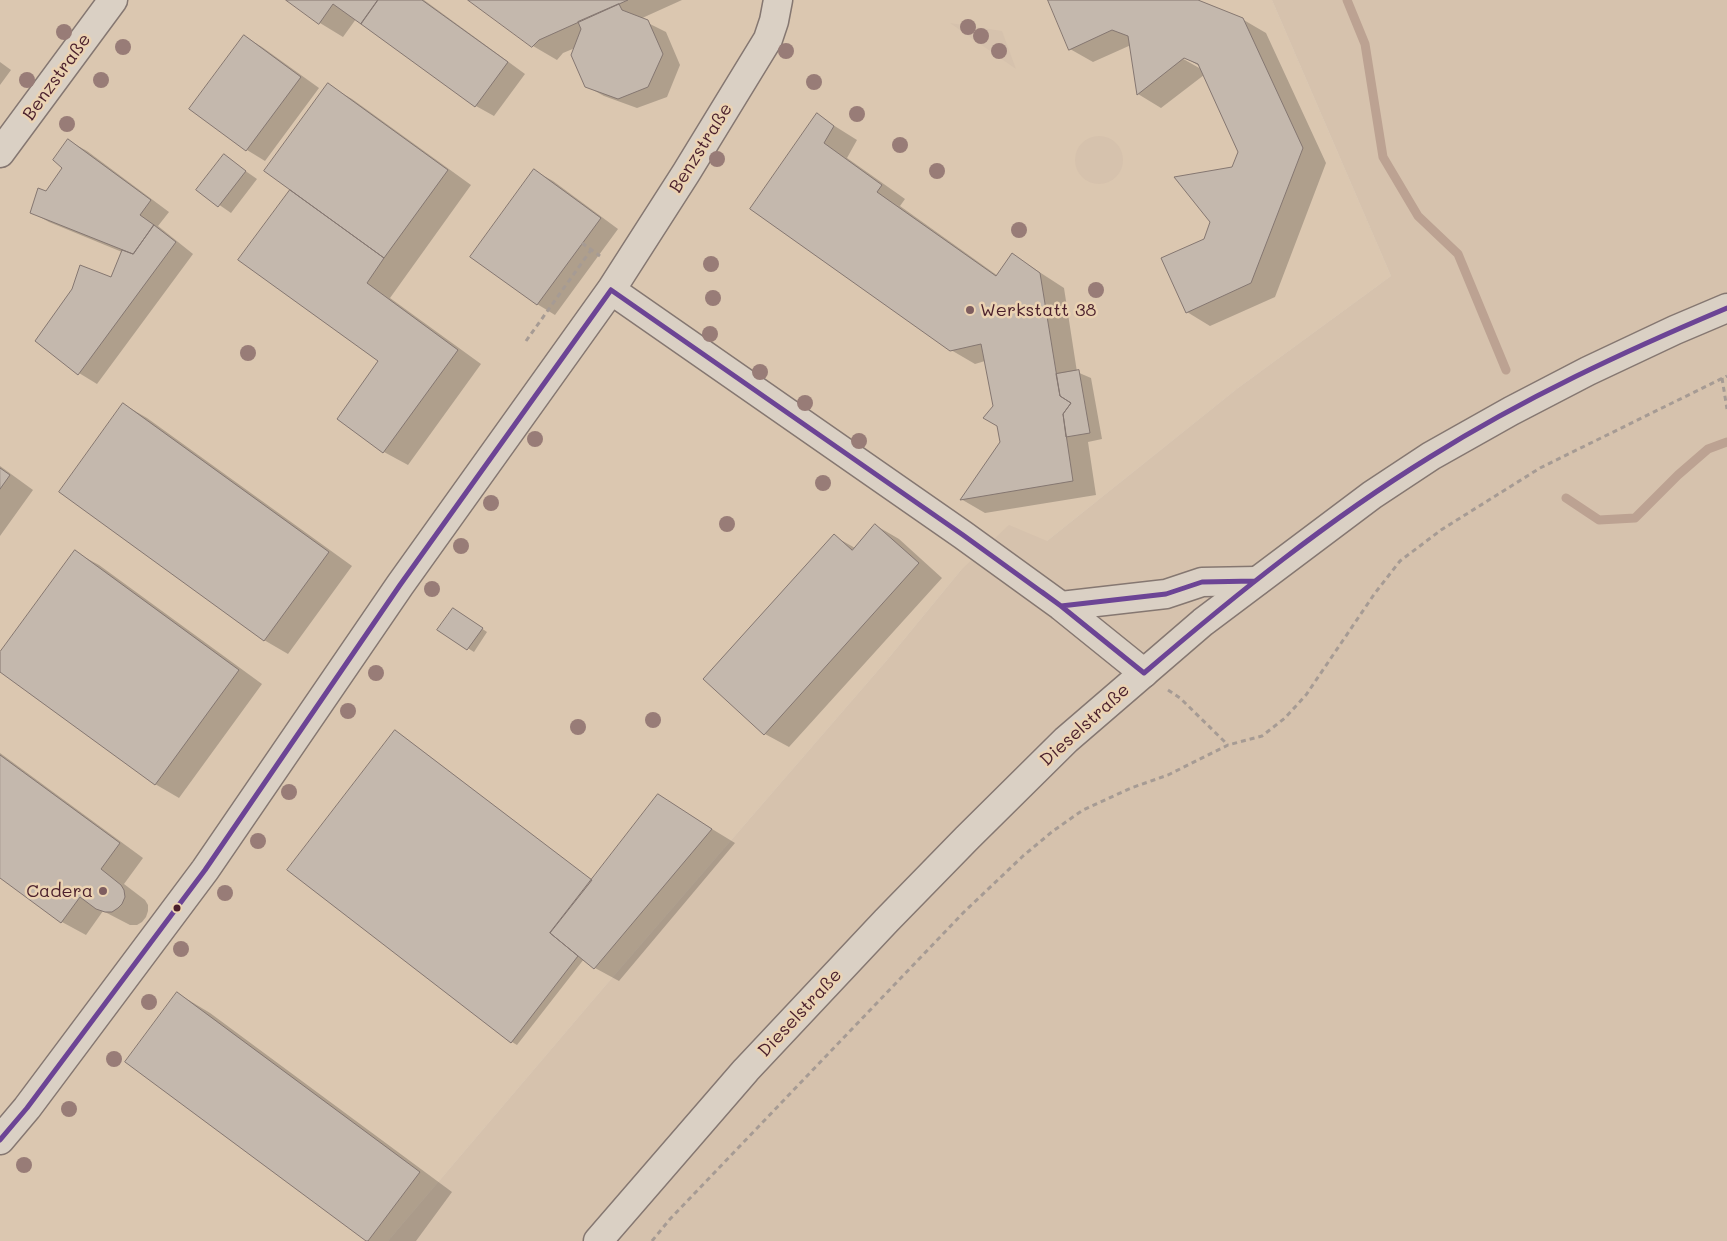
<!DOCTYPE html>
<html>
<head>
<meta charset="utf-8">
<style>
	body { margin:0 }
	canvas { display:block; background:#ded1c0 }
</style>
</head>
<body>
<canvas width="1727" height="1241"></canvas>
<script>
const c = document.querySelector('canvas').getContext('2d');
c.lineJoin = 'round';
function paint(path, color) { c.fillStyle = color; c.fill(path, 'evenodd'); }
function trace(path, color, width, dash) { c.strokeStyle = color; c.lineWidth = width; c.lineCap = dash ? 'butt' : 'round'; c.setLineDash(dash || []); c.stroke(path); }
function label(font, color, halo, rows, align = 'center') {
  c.font = font + ' Mali,sans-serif'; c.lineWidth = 5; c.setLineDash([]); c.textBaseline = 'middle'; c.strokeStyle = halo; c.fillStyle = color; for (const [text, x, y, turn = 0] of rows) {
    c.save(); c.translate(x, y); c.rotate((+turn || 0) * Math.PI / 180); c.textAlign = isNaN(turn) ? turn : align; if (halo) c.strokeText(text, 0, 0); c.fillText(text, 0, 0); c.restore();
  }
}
paint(new Path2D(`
	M0 0H1272L1391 276 1238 388 1047 541 961 570 887 660 599 993 388 1241H0Z`), '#dbc7b0');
paint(new Path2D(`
	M1272 0H1727V1241H388L599 993 887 660 961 570 1009 525 1047 541 1238 388 1391 276Z
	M950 23 1002 31 1016 69Z
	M1075 160a24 24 0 1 1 48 0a24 24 0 1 1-48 0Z`), '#d6c2ad');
paint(new Path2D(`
	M288 0H424L525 74 494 116 476 106 356 19 343 37 320 23Z
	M470 0H682L640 19 666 32 680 65 667 97 637 108 604 96 586 86 575 48 563 53 557 60 533 46Z
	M1049 0H1194L1242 19 1266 33 1326 163 1275 297 1210 326 1187 312 1205 239 1239 151 1204 75 1161 108 1138 94 1131 45 1093 62 1070 49ZM1179 54 1201 67V69L1178 56Z
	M244 36 262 47 319 88 265 161 247 150 191 109Z
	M0 62 11 70 0 85Z
	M328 85 352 99 471 185 390 298 481 364 408 465 384 452 380 361 240 260 291 189Z
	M817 115 857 140 847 158 905 199 900 206 998 276 1013 255 1064 288 1077 372 1091 378 1102 439 1088 442 1096 495 985 513 961 499 1002 442 985 361 975 364 951 350 751 208Z
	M69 141 87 151 169 212 158 226 193 254 97 384 79 373 37 341 112 278 122 252 49 222 31 212 47 193 64 168Z
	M224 156 257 179 231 213 198 190Z
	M535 171 553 181 618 229 555 315 537 304Z
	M123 404 147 418 352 566 288 654 264 640Z
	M0 466 33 490 0 536Z
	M875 525 899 539 942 578 789 747 765 734 834 536 855 548Z
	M75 552 99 565 262 684 179 798 155 784 0 671V654Z
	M459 613 487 632 474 652 439 630Z
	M396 731 592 881 658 796 735 843 619 981 595 968 584 959 517 1045 512 1042Z
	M0 753 143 858 124 884 145 900 148 905V911L146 917 142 922 137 925H130L103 911 86 935 62 922 0 877Z
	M177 993 210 1013 452 1192 416 1241H368L127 1062Z`), '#0003');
trace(new Path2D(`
	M1347 0 1365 44 1383 157 1418 216 1458 254 1506 370
	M1566 498 1599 520 1635 518 1678 475 1708 449 1727 442`), '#bca292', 9);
const building = new Path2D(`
	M286 0H378L361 24 333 4 319 24Z
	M378 0H422L508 62 475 107 361 24Z
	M468 0H628L539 40 532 47Z
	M1048 0H1198L1243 18 1303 148 1251 283 1186 313 1161 258 1204 239 1210 222 1174 177 1232 167 1238 152 1198 64 1184 58 1137 95 1128 36 1112 30 1069 50Z
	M619 4 622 10 648 20 663 54 648 87 618 99 585 87 571 55 581 29 578 22Z
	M244 35 301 77 246 151 189 109Z
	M328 83 448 170 384 258 264 171Z
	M817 113 834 126 824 143 882 185 877 192 996 276 1012 253 1040 273 1060 396 1071 403 1063 414 1073 481 960 500 1000 442 997 426 983 418 993 406 981 344 950 351 750 209Z
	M68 139 151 200 140 215 154 225 133 254 30 213 38 188 46 191 62 168 53 160Z
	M224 154 246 171 218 207 196 190Z
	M534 169 601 218 537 305 470 257Z
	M290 190 384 258 367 283 458 350 383 453 337 419 378 361 238 260Z
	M154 225 176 242 78 375 35 341 72 289 80 265 111 277 122 250 133 254Z
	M1079 370 1090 433 1066 437 1063 414 1071 403 1060 396 1056 374Z
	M123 403 329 552 264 641 59 492Z
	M0 468 10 475 0 489Z
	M875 524 919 563 764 735 703 679 834 534 852 550Z
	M75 550 239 670 155 785 0 672V652Z
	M453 608 483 628 467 650 437 630Z
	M395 730 592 880 550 933 578 956 511 1043 287 870Z
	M0 755 120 843 101 869 121 885 124 890 125 897 122 904 118 908 112 912H105L96 909 80 897 61 923 0 878Z
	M658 794 712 829 594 969 550 933Z
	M177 992 420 1172 368 1241H366L125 1062Z`);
paint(building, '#c4b8ad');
trace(building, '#857771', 1);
const street = new Path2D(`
	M0 153 113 0
	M611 290 963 535 1061 606 1144 673
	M1061 606 1166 594 1202 582 1257 581
	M0 1140 27 1108 205 870 400 585 611 290 686 173 768 39 774 21 778 0`);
const secondary = new Path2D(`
	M598 1241 746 1070 886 921 967 838 1066 740 1203 622 1372 495 1431 456 1511 411 1588 371 1675 330 1727 308`);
trace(street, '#857771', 31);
trace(secondary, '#857771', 31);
trace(new Path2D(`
	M582 243 600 256
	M526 341 591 250
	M1722 378 1727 409
	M1168 690 1180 698 1228 745
	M652 1241 670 1219 964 912 1023 856 1053 831 1083 810 1131 788 1168 775 1228 745 1262 736 1285 718 1306 695 1375 593 1400 561 1441 530 1540 468 1727 376`), '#a69b94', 3, [5, 4]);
trace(street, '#dad0c4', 28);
trace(secondary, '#dad0c4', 28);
trace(new Path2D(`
	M611 290 963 535 1061 606 1144 673C1235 595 1328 520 1430 457 1524 398 1625 351 1727 308
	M1042 592 1061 606 1166 594 1202 582 1255 581
	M0 1140 27 1108 205 870 400 585 611 290`), '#6c4495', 5);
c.fillStyle = '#987c77';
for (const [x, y] of [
	[968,27],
	[64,32],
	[981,36],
	[123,47],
	[786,51],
	[999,51],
	[27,80],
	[101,80],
	[814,82],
	[857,114],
	[67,124],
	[900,145],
	[717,159],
	[937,171],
	[1019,230],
	[711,264],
	[1096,290],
	[713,298],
	[710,334],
	[248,353],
	[760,372],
	[805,403],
	[535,439],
	[859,441],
	[823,483],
	[491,503],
	[727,524],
	[461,546],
	[432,589],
	[376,673],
	[348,711],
	[653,720],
	[578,727],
	[289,792],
	[258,841],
	[225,893],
	[181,949],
	[149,1002],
	[114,1059],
	[69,1109],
	[24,1165]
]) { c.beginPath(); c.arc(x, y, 8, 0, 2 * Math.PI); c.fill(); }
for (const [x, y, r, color] of [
	[970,310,5,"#7e5d5f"],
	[103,891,5,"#7e5d5f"],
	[177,908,4.5,"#4a1f2b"]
]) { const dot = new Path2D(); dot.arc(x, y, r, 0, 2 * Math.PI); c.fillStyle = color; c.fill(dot); trace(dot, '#ebd3b3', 2); }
label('18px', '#4a1f2b', '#ebd3b3', [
	["Benzstraße",57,77,-54],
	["Benzstraße",701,148,-58],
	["Dieselstraße",1085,725,-42],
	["Dieselstraße",800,1013,-47]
]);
label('18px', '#4a1f2b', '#ebd3b3', [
	["Werkstatt 38",980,310],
	["Cadera",93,891,"right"]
], 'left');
</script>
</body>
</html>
